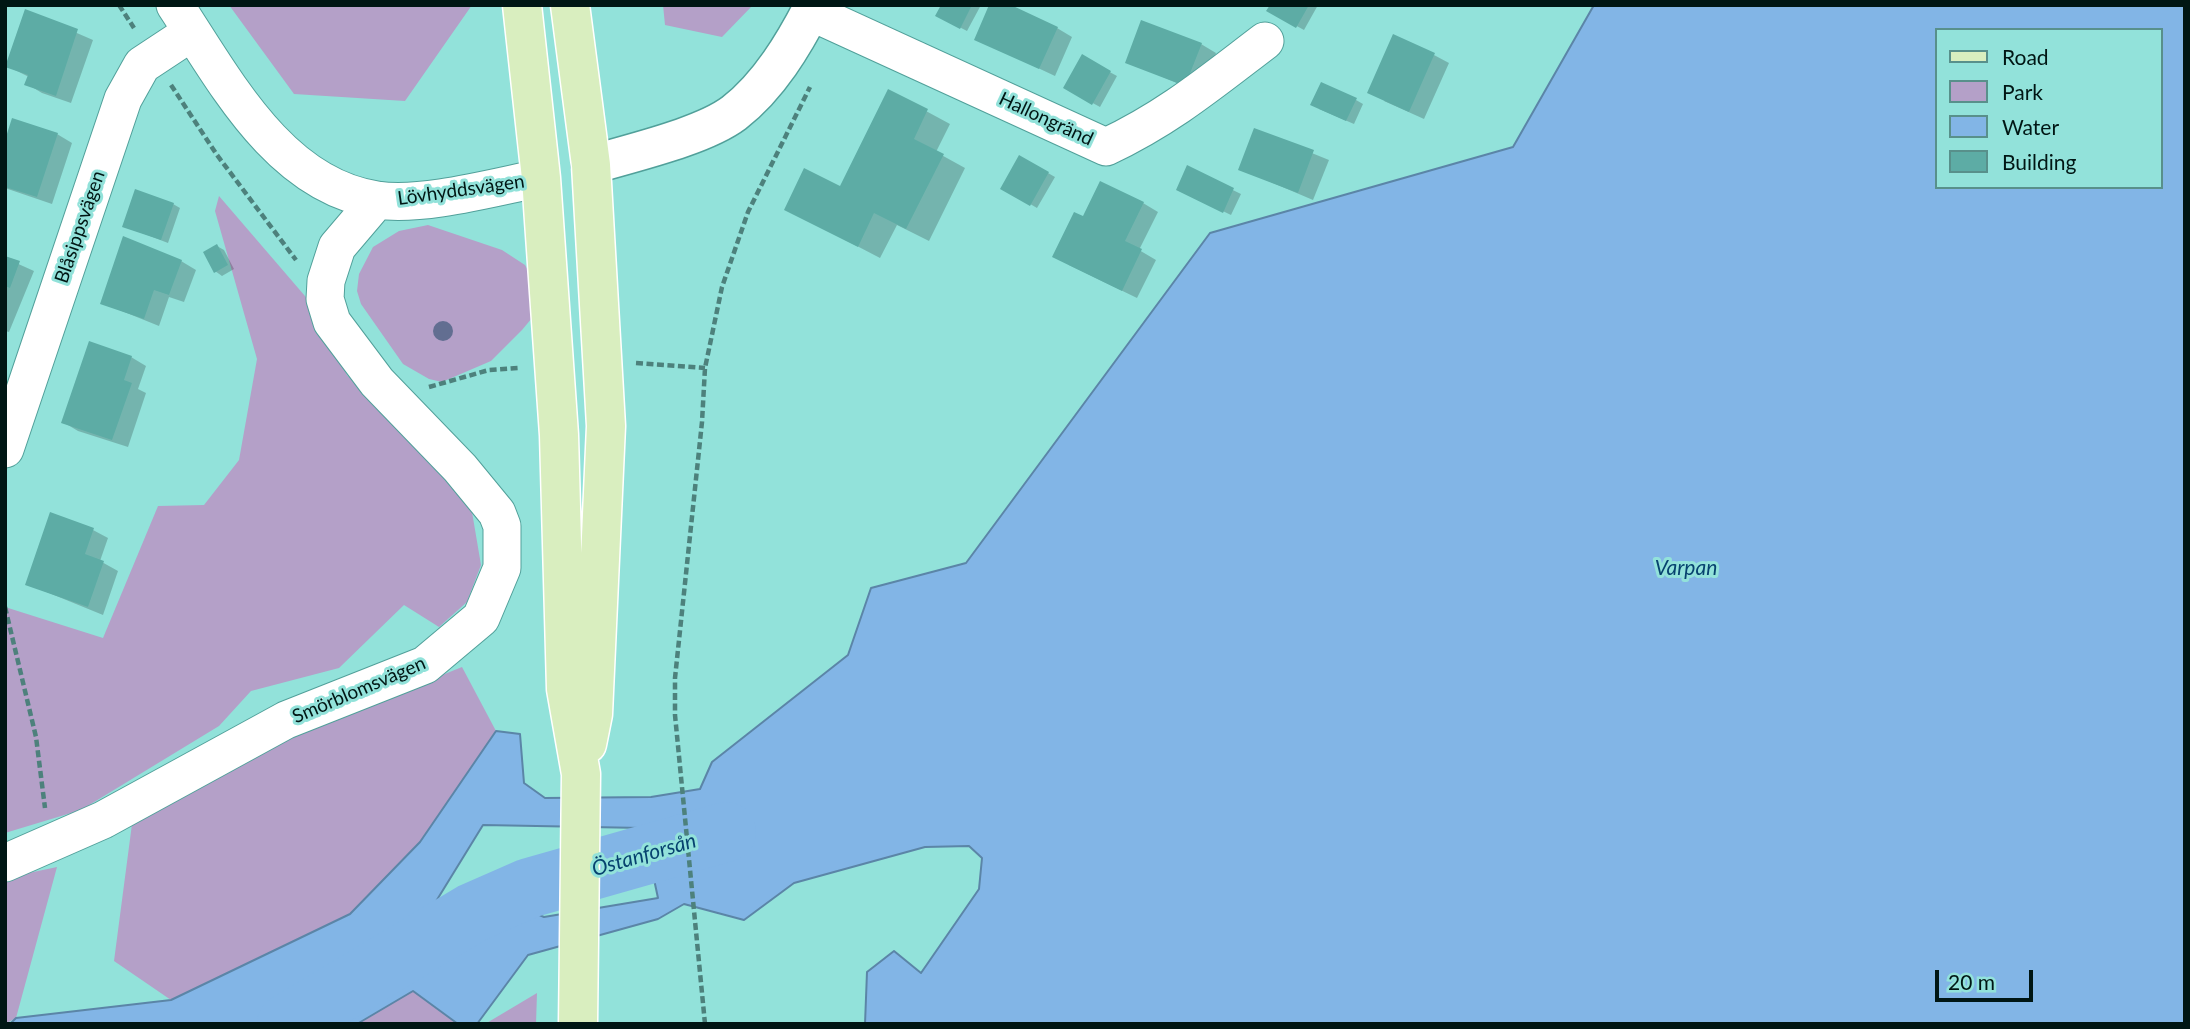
<!DOCTYPE html>
<html>
<head>
<meta charset="utf-8">
<style>
	body { margin:0 }
	#map { position:relative; width:2190px; height:1029px; overflow:hidden; background:#92e2da; font-family:Lato,sans-serif }
	canvas { display:block }
	.frame { position:absolute; inset:0; border:7px solid #001614; pointer-events:none }
	.legend { position:absolute; left:1935px; top:28px; width:228px; height:161px; box-sizing:border-box; background:#92e2da; border:2px solid #58908b; margin:0; padding:9px 12px; list-style:none; font-size:21px; color:#001614 }
	.legend li { display:flex; align-items:center; gap:14px; height:35px }
	.legend b { width:35px; border:2px solid #58908b }
	.scale { position:absolute; left:1935px; top:970px; width:98px; height:32px; box-sizing:border-box; border:4px solid #001614; border-top:0; padding-left:9px; font-size:21px; line-height:24px; white-space:nowrap; color:#001614; -webkit-text-stroke:5px #92e2da; paint-order:stroke }
</style>
</head>
<body>
<div id="map">
<canvas width="2190" height="1029"></canvas>
<div class="frame"></div>
<ul class="legend">
<li><b style="height:9px;background:#d9eebf"></b>Road</li>
<li><b style="height:19px;background:#b4a0c8"></b>Park</li>
<li><b style="height:19px;background:#82b5e6"></b>Water</li>
<li><b style="height:19px;background:#5daca5"></b>Building</li>
</ul>
<div class="scale">20 m</div>
</div>
<script>
const c = document.querySelector('canvas').getContext('2d');
c.lineJoin = 'round';
function paint(path, color) { c.fillStyle = color; c.fill(path, 'evenodd'); }
function trace(path, color, width, dash) { c.strokeStyle = color; c.lineWidth = width; c.lineCap = dash ? 'butt' : 'round'; c.setLineDash(dash || []); c.stroke(path); }
function label(font, color, halo, rows, align = 'center') {
  c.font = font + ' Lato,sans-serif'; c.lineWidth = 6; c.setLineDash([]); c.textBaseline = 'middle'; c.strokeStyle = halo; c.fillStyle = color; for (const [text, x, y, turn = 0] of rows) {
    c.save(); c.translate(x, y); c.rotate((+turn || 0) * Math.PI / 180); c.textAlign = isNaN(turn) ? turn : align; if (halo) c.strokeText(text, 0, 0); c.fillText(text, 0, 0); c.restore();
  }
}
paint(new Path2D(`
	M229 5H472L405 101 294 94Z
	M663 5H753L722 37 665 25Z
	M219 196 311 303 347 375 471 506 481 565 467 602 439 627 404 605 339 668 251 691 219 726 81 810 5 833V607L103 638 158 506 204 505 239 460 257 359 215 211Z
	M428 225 502 250 525 265 531 276 532 318 522 330 491 361 442 382 429 379 403 364 361 304 357 291 359 274 373 247 399 231Z
	M462 667 496 731 420 842 351 914 171 1000 114 961 132 824 277 742Z
	M57 867 16 1018 5 1024V878Z
	M413 990 458 1024H357Z
	M537 993 536 1024H485Z`), '#b4a0c8');
const water = new Path2D(`
	M1594 5H2185V1024H865L867 972 894 951 921 973 979 889 982 858 969 846 925 847 794 883 744 920 684 904 658 919 528 955 477 1024H458L413 991 357 1024H10L16 1018 171 1000 350 914 420 842 496 731 520 734 524 783 545 798 651 797 700 789 712 762 848 655 871 588 966 563 1210 233 1513 147ZM1936 30H2160V187H1936ZM483 825 643 828 658 898 544 917 511 903 427 916Z`);
paint(water, '#82b5e6');
trace(water, '#5b85a7', 2);
paint(new Path2D(`
	M943 5H981L967 31 938 16Z
	M1272 5H1318L1304 30 1269 11Z
	M26 11 93 40 71 103 42 93 27 84 29 77 7 66Z
	M1057 28 1072 37 1055 76 976 39Z
	M1201 44 1216 53 1201 93 1127 62Z
	M1434 55 1449 63 1424 119 1384 101Z
	M1082 57 1117 76 1100 107 1065 88Z
	M889 91 950 124 936 152 965 168 929 241 897 225 880 258 786 209 841 188Z
	M1356 100 1363 104 1354 124 1319 109Z
	M1255 130 1329 160 1313 200 1240 169Z
	M57 134 72 143 52 204 5 188V146Z
	M1020 157 1055 177 1037 208 1003 188Z
	M1188 168 1241 194 1231 215 1185 193Z
	M1143 203 1158 212 1139 250 1156 260 1137 298 1069 265 1084 219Z
	M173 204 180 208 168 243 124 226Z
	M217 246 224 250 234 269 222 276 215 271Z
	M5 258 34 271 9 332 5 331Z
	M181 261 196 270 184 302 169 297 159 326 102 303Z
	M131 357 146 366 138 389 146 393 128 447 78 431 63 422Z
	M93 530 108 538 100 561 118 571 103 615 27 584Z`), '#0003');
trace(new Path2D(`
	M287 1024 472 913 529 888 726 832`), '#82b5e6', 60);
paint(new Path2D(`
	M941 5H972L960 29 935 16Z
	M989 5H1011L1058 27 1039 69 974 40Z
	M1270 5H1309L1296 28 1266 11Z
	M25 9 78 29 56 96 24 85 28 75 5 67Z
	M1141 20 1202 43 1185 86 1125 63Z
	M1393 34 1435 53 1409 112 1367 93Z
	M1082 54 1111 71 1092 105 1063 88Z
	M1321 82 1357 98 1346 121 1310 105Z
	M888 89 928 109 914 139 944 154 906 229 874 213 858 247 784 210 804 168 840 186Z
	M12 118 58 133 37 197 5 187V140Z
	M1254 128 1314 150 1298 193 1238 170Z
	M1019 155 1049 172 1030 206 1000 189Z
	M1187 165 1234 188 1223 213 1176 190Z
	M1100 181 1144 202 1125 241 1142 249 1122 291 1052 257 1074 212 1083 216Z
	M135 189 174 203 161 240 122 227Z
	M123 236 182 260 169 295 154 290 144 319 100 304Z
	M217 244 228 265 214 273 203 252Z
	M5 256 20 261 10 288 5 286Z
	M89 341 132 356 124 380 132 383 112 440 61 423Z
	M50 512 94 528 85 554 104 561 88 607 25 585Z`), '#5daca5');
const minor = new Path2D(`
	M175 5C224 79 279 186 377 200 423 207 495 187 541 178
	M811 12 1106 147C1168 118 1211 82 1265 41
	M5 449 123 99 142 65 192 32
	M5 863 103 820 286 720 425 665 481 618 502 568V526L497 513 460 468 377 382 332 322 325 299 326 281 337 247 377 200`);
const tertiary = new Path2D(`
	M591 165C630 153 702 137 734 113 769 86 794 44 814 5`);
const primary = new Path2D(`
	M522 5 541 178 559 435 566 689 581 774 578 1024
	M570 5 591 165 606 426 593 714 587 744`);
trace(minor, '#51a09a', 39);
trace(tertiary, '#51a09a', 41);
trace(primary, '#fff', 41);
trace(new Path2D(`
	M119 5 134 28
	M171 85 217 155 296 260
	M636 363 705 368
	M429 387 489 370 519 368
	M5 607 36 737 45 808
	M705 1024 675 715V678L702 422 705 368 722 287 748 212 810 87`), '#4d817c', 4.5, [7, 3.5]);
trace(minor, '#fff', 37);
trace(tertiary, '#fff', 38);
trace(primary, '#d9eebf', 38);
c.fillStyle = '#626e91';
for (const [x, y] of [
	[443,331]
]) { c.beginPath(); c.arc(x, y, 10, 0, 2 * Math.PI); c.fill(); }
label('19px', '#001614', '#92e2da', [
	["Hallongränd",1046,119,25],
	["Lövhyddsvägen",461,190,-8],
	["Blåsippsvägen",80,227,-71],
	["Smörblomsvägen",359,690,-23]
]);
label('italic 21px', '#07426f', '#92e2da', [
	["Varpan",1686,568],
	["Östanforsån",644,855,-16]
]);
</script>
</body>
</html>
